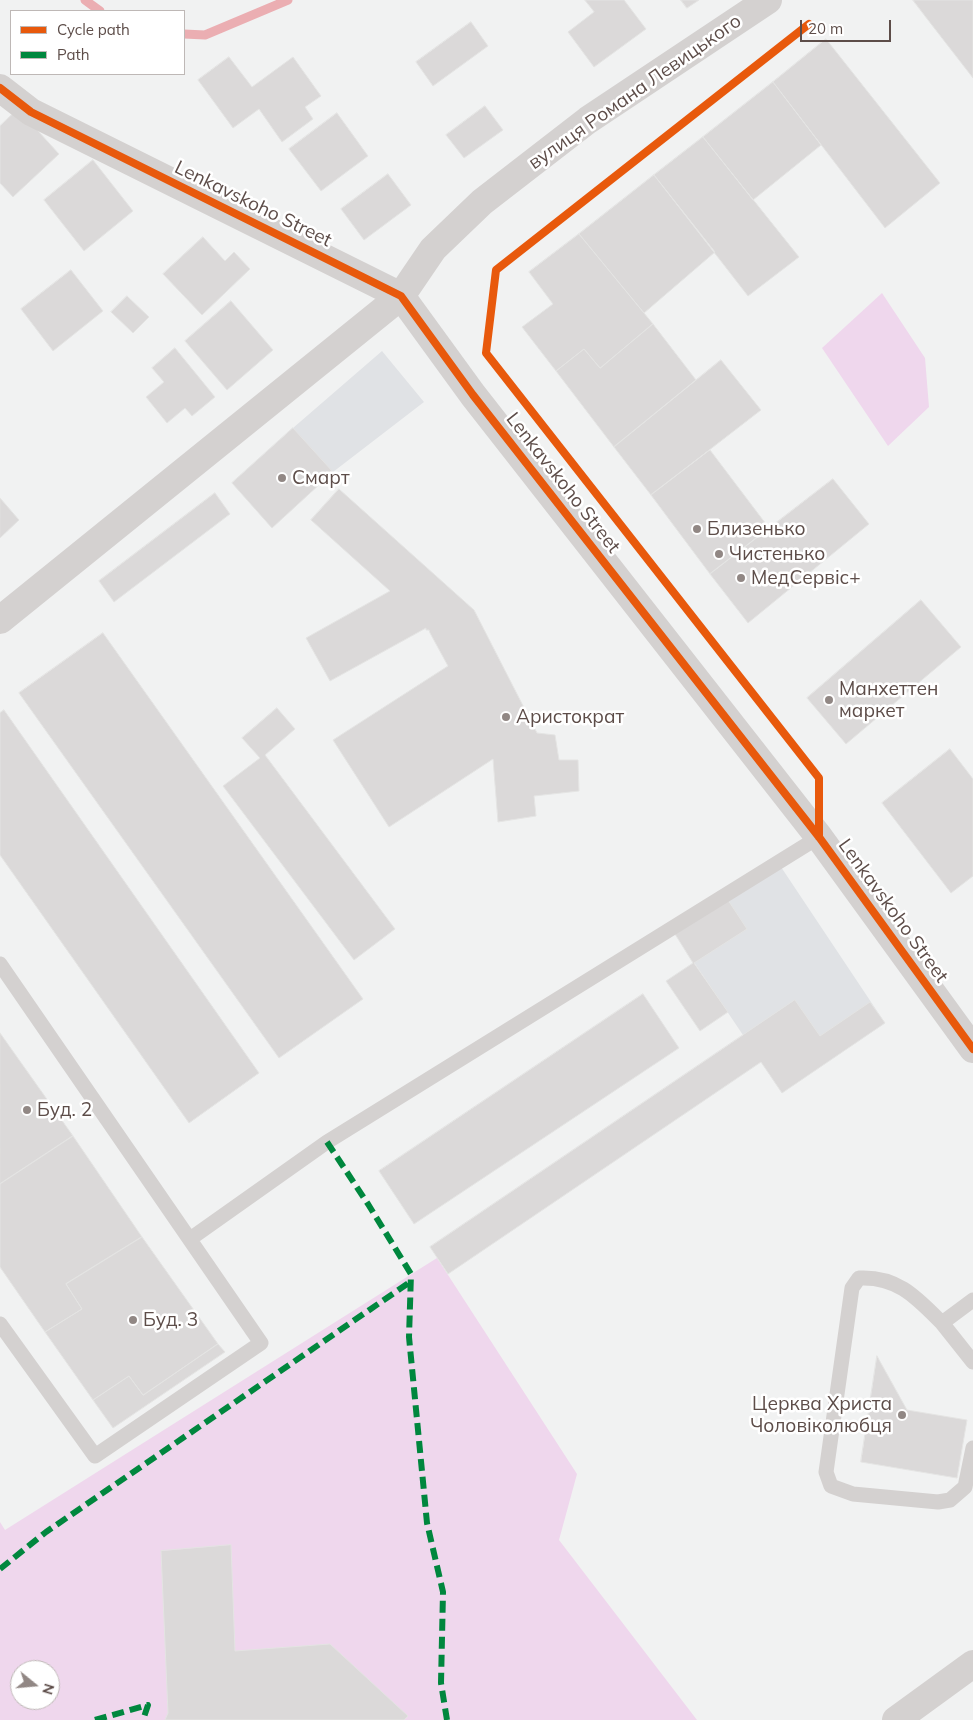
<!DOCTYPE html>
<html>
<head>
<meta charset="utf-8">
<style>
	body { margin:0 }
	#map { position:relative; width:973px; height:1720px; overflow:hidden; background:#f1f2f2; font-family:Mulish,sans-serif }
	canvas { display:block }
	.legend { position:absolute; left:10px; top:10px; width:175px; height:65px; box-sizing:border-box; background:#fff; border:1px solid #beb8b6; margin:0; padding:6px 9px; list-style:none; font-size:15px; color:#5d4d49 }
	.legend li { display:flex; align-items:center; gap:10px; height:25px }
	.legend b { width:25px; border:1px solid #beb8b6 }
	.north { position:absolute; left:10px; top:1660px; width:50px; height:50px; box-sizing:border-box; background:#fff; border:1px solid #beb8b6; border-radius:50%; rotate:107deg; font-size:14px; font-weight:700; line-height:20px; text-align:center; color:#5d4d49 }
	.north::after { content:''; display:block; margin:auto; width:18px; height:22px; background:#918784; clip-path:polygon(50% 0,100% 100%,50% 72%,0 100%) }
	.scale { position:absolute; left:800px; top:20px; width:91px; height:22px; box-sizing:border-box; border:2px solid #5d4d49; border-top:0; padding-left:6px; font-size:15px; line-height:18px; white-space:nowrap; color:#5d4d49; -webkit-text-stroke:4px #fff; paint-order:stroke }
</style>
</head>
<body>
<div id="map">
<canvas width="973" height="1720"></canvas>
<ul class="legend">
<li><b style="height:6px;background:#e8590c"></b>Cycle path</li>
<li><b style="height:6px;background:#00873e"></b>Path</li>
</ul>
<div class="north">N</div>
<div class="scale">20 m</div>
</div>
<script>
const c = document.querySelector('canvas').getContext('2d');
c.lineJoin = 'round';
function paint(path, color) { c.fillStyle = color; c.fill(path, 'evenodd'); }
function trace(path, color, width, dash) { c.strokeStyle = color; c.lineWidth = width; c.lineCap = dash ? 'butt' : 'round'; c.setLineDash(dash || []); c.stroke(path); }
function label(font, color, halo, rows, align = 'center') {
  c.font = font + ' Mulish,sans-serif'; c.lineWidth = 5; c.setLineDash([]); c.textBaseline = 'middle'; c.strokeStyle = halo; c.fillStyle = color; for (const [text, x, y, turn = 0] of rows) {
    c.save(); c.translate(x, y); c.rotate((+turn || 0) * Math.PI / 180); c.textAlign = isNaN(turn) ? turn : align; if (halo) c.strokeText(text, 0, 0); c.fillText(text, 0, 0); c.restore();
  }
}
paint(new Path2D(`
	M382 351 424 402 333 472 272 528 232 483 293 428Z
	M781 867 885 1023 782 1093 675 934Z`), '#e0e2e5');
paint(new Path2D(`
	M882 293 925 358 929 407 888 446 822 348Z
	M437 1258 577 1474 559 1540 697 1720H0V1522L5 1530ZM20 1670H50V1700H20Z`), '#efd7ed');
trace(new Path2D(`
	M85 0 100 11
	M184 34 205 35 288 0`), '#ebaeb2', 9);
const building = new Path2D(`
	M585 0H624L646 29 594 67 568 32 594 12Z
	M681 0H699L687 8Z
	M913 0H973V78L928 20Z
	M471 22 488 46 433 86 416 62Z
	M826 39 940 183 885 228 773 82Z
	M229 57 252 87 293 57 321 96 305 107 313 119 282 142 259 109 233 128 198 80Z
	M773 82 821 145 753 200 703 137Z
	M485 106 503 130 464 158 446 135Z
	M18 109 59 154 13 197 0 183V126Z
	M337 113 368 156 321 191 289 149Z
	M703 137 799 257 748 296 654 175Z
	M93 160 133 211 84 251 44 200Z
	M388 174 411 205 364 240 341 209Z
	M654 175 715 252 644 313 579 234Z
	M579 234 653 324 600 368 584 349 556 371 522 327 553 304 529 272Z
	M203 237 225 261 234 252 250 269 202 315 163 274Z
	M71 270 103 311 53 351 21 309Z
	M127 296 149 317 133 333 111 312Z
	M231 301 273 350 227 390 185 341Z
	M653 324 696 380 614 447 556 371 584 349 600 368Z
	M175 348 215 397 192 416 185 408 167 423 146 397 164 382 152 368Z
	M721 360 761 410 651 495 614 447Z
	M293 428 333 472 272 528 232 483Z
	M710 450 769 528 710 574 651 495Z
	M833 479 869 524 748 623 710 574Z
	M339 489 474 610 537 733 555 735 559 760H578L579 791 534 796 536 816 498 822 493 759 389 827 333 740 448 666 430 633 429 630H426V628L330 681 306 638 390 591 311 520Z
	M215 493 230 514 114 602 99 581Z
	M0 498 19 520 0 538Z
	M921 600 961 647 846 744 807 698Z
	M103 633 363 999 279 1058 19 693Z
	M277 708 295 729 265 755 395 929 354 960 223 786 260 758 242 738Z
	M4 710 259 1073 189 1123 0 855V713Z
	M950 749 973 779V876L951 893 882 803Z
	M728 900 747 929 694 963 728 1012 700 1031 666 981 693 963 675 934Z
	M643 994 679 1048 414 1224 379 1171Z
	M795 1000 820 1036 870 1002 885 1023 782 1093 761 1062 448 1274 430 1247Z
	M0 1033 73 1136 0 1184Z
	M73 1136 142 1237 66 1284 82 1309 45 1332 0 1267V1184Z
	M142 1237 218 1344 143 1395 129 1376 93 1400 45 1332 82 1309 66 1284Z
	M218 1344 225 1352 113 1428 93 1400 129 1376 143 1395Z
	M877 1356 907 1410 967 1420 957 1478 861 1462Z
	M231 1545 235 1651 330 1644 408 1716 404 1720H165L168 1713 161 1551Z`);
paint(building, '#dbd9d9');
trace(building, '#e4e4e3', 1);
trace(new Path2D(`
	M0 964 261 1343 95 1456 0 1324
	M190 1239 327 1142 819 837
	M973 1300 942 1323C917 1298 898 1276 859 1278L852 1288 826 1472 831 1486 853 1494 938 1502 950 1500 965 1487 973 1448
	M942 1323 973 1362`), '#d4d1d0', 15);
trace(new Path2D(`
	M0 88 31 112 401 296 473 395 819 837 973 1049
	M0 620 401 296 433 249 482 202 588 120 768 0
	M896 1720 973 1664`), '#d4d1d0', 28);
trace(new Path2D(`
	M327 1142 368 1204 411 1274 409 1337 427 1523 443 1592 441 1683 447 1720
	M0 1569 46 1532 410 1282
	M95 1720 148 1705 143 1720`), '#00873e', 6, [12, 6]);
trace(new Path2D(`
	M809 24 496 270 486 353 819 778V837
	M0 88 31 112 401 296 473 395 819 837 973 1049`), '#e8590c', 8);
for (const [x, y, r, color] of [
	[282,478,5,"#918784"],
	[697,529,5,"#918784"],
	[719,554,5,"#918784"],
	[741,578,5,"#918784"],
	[829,700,5,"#918784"],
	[506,717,5,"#918784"],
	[27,1110,5,"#918784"],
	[133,1320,5,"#918784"],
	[902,1415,5,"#918784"]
]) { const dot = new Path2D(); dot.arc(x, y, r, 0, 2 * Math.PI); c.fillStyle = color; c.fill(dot); trace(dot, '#fff', 2); }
label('19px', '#5d4d49', '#fff', [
	["вулиця Романа Левицького",635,92,-35],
	["Lenkavskoho Street",253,204,26],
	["Lenkavskoho Street",563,483,52],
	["Lenkavskoho Street",893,911,54]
]);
label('19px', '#5d4d49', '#fff', [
	["Смарт",292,478],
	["Близенько",707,529],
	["Чистенько",729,554],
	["МедСервіс+",751,578],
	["Манхеттен",839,689],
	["маркет",839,711],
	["Аристократ",516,717],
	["Буд. 2",37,1110],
	["Буд. 3",143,1320],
	["Церква Христа",892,1404,"right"],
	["Чоловіколюбця",892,1426,"right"]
], 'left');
</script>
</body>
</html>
